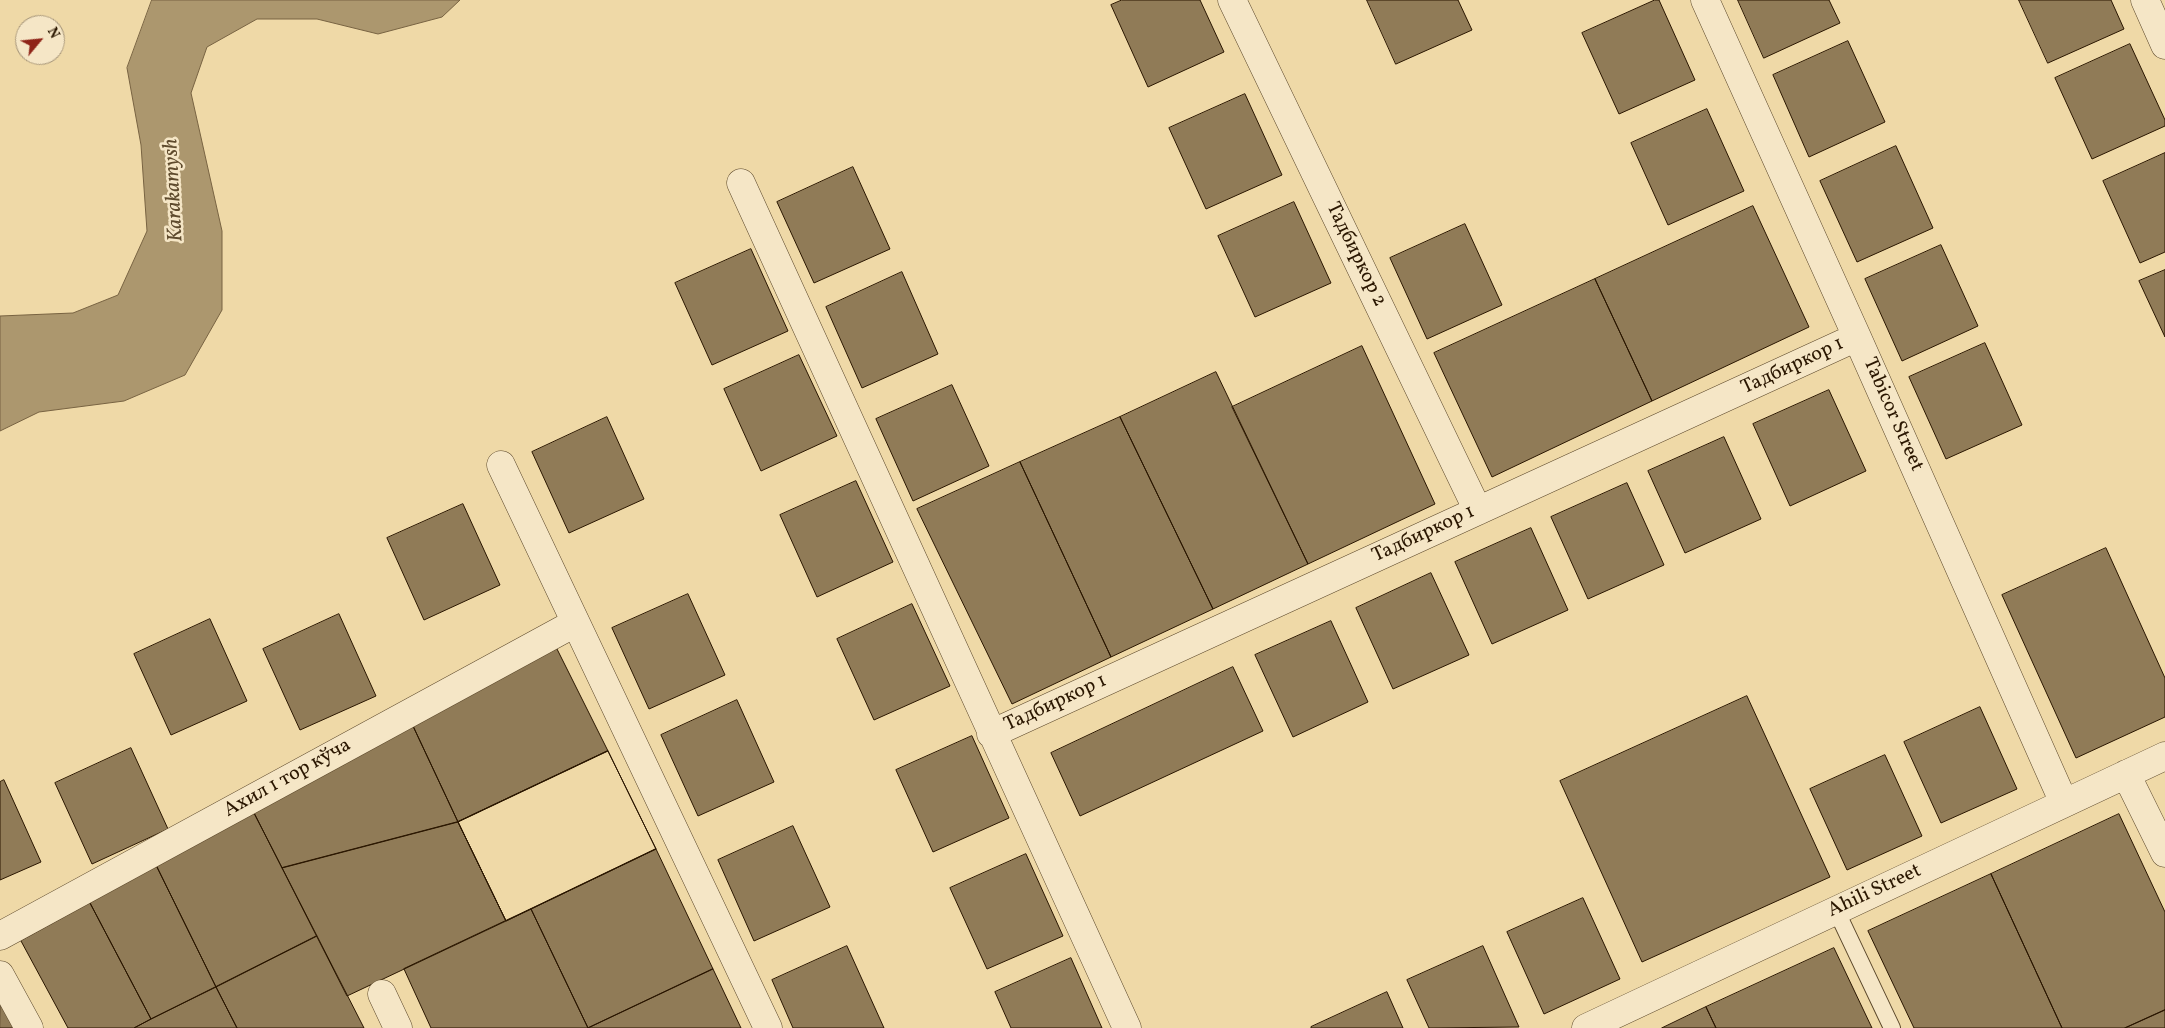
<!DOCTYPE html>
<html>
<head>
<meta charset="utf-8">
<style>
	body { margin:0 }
	#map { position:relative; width:2165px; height:1028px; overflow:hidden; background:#efd9a7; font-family:Vollkorn,serif }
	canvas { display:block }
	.north { position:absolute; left:15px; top:15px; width:50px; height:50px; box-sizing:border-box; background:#f5e6c6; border:1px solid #a49377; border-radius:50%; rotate:62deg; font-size:14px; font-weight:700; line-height:20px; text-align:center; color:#2a1600 }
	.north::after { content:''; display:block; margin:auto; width:18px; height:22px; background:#8f2418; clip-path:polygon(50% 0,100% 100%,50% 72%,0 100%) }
</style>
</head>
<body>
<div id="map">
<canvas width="2165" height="1028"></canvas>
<div class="north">N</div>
</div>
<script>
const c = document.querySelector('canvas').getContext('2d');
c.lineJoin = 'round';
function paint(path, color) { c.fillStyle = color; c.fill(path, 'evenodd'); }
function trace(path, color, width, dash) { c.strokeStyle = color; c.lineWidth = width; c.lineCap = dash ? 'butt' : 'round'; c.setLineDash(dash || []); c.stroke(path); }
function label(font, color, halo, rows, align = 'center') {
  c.font = font + ' Vollkorn,serif'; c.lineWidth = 5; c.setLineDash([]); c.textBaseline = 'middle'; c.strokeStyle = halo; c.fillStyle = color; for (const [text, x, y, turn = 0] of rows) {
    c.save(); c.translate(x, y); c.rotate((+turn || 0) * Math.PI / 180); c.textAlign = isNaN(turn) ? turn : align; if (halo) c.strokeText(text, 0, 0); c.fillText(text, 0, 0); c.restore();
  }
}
const water = new Path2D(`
	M152 0H460L442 17 378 34 317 19H257L207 47 191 93 222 231V310L185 375 124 401 39 412 0 431V316L73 313 118 295 147 231 141 145 127 68Z`);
paint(water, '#ac976e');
trace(water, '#786342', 1);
const building = new Path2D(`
	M1122 0H1200L1224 52 1148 87 1111 5Z
	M1367 0H1458L1472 30 1396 64Z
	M1655 0H1659L1695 80 1619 114 1582 33Z
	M1738 0H1829L1840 23 1764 58Z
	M2019 0H2111L2124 29 2048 63Z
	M1848 41 1885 122 1809 157 1773 75Z
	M2130 44 2165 120V126L2092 159 2055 78Z
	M1245 94 1282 175 1206 209 1169 128Z
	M1707 109 1744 191 1668 225 1631 143Z
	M1896 146 1933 228 1857 262 1820 181Z
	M2165 153V252L2140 263 2103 181Z
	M853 167 890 249 814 283 777 202Z
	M1294 202 1331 283 1255 317 1218 236Z
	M1753 206 1809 327 1652 401 1595 279Z
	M1465 224 1502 305 1427 339 1390 258Z
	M1941 245 1978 326 1902 361 1865 279Z
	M751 249 788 331 712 365 675 283Z
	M2165 270V337L2139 281Z
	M902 272 938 354 862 388 826 307Z
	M1595 279 1652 401 1492 477 1434 353Z
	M1985 343 2022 425 1946 459 1909 377Z
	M1362 346 1435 504 1308 564 1232 407Z
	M799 355 837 436 761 471 724 389Z
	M1216 372 1308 564 1213 609 1120 417Z
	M952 385 989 466 913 501 876 419Z
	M1829 390 1866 471 1790 506 1753 424Z
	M607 417 644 499 569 533 532 452Z
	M1120 417 1213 609 1111 657 1020 462Z
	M1724 437 1761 519 1685 553 1648 471Z
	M1020 462 1111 657 1012 704 917 509Z
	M856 481 893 562 817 597 780 515Z
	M1627 483 1664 565 1588 599 1551 517Z
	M463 504 500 585 424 620 387 538Z
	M1531 528 1568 610 1492 644 1455 562Z
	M2106 548 2165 678V717L2076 758 2002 595Z
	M1431 573 1469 655 1393 689 1356 608Z
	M688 594 725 675 649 709 612 628Z
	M912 604 950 686 874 720 837 639Z
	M339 614 376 696 300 730 263 649Z
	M210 619 247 701 171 735 134 654Z
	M1331 621 1368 702 1293 737 1255 655Z
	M557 649 608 751 458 822 413 726Z
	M1233 667 1263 731 1080 816 1051 753Z
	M1747 696 1830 877 1642 962 1560 781Z
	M737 700 774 782 698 816 661 735Z
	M1980 707 2017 789 1941 823 1904 742Z
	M413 726 458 822 282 868 253 811Z
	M972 736 1009 818 933 852 896 770Z
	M131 748 168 829 92 864 55 783Z
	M608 751 656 849 506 921 458 822Z
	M608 751 656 849 506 921 458 822Z
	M1885 755 1922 836 1847 870 1810 789Z
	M4 780 41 862 0 880V782Z
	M253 811 317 936 216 987 156 865Z
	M2119 814 2165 912V1010L2125 1028H2062L1991 874Z
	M458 822 506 921 347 996 282 868Z
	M793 826 830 907 754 941 718 860Z
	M656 849 713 969 588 1028 531 909Z
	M1026 854 1063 936 987 969 950 888Z
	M156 865 216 987 151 1019 90 903Z
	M1991 874 2062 1028H1914L1868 931Z
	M1583 898 1620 979 1544 1014 1507 932Z
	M90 903 151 1019 134 1028H68L21 941Z
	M531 909 588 1028H431L404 969Z
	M317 936 364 1028H237L216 987Z
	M847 946 884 1028H793L772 980Z
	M1483 946 1519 1027 1429 1028 1407 980Z
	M1834 948 1872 1028H1716L1706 1007Z
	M1071 958 1102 1028H1011L995 992Z
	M713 969 741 1028H588Z
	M216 987 237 1028H134L151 1019Z
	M1387 992 1403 1028H1311V1027Z
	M0 1003 16 1028H0Z
	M1706 1007 1716 1028H1662Z
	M2165 1010V1028H2125Z`);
paint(building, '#907b57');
trace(building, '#2a1600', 1);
const lane = new Path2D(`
	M1836 910 1892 1028`);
const street = new Path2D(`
	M1232 0 1478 511
	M1705 0 1857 337 2064 803
	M2145 0 2165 45
	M741 183 1127 1028
	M501 465 768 1028
	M991 734 1857 337
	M2126 774 2165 853
	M0 936 575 623
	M0 975 29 1028
	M382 994 398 1028
	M1586 1028 2165 756`);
trace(lane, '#5b472a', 18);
trace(street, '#5b472a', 29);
trace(lane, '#f5e6c6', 16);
trace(street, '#f5e6c6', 28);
label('20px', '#2a1600', '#f5e6c6', [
	["Тадбиркор 2",1355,255,64],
	["Тадбиркор 1",1793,367,-25],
	["Tabicor Street",1892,415,66],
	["Тадбиркор 1",1424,535,-25],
	["Тадбиркор 1",1056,704,-25],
	["Ахил 1 тор кўча",288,779,-29],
	["Ahili Street",1875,892,-25]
]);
label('italic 21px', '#5e4a2c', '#f5e6c6', [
	["Karakamysh",175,190,-93]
]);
</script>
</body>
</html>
